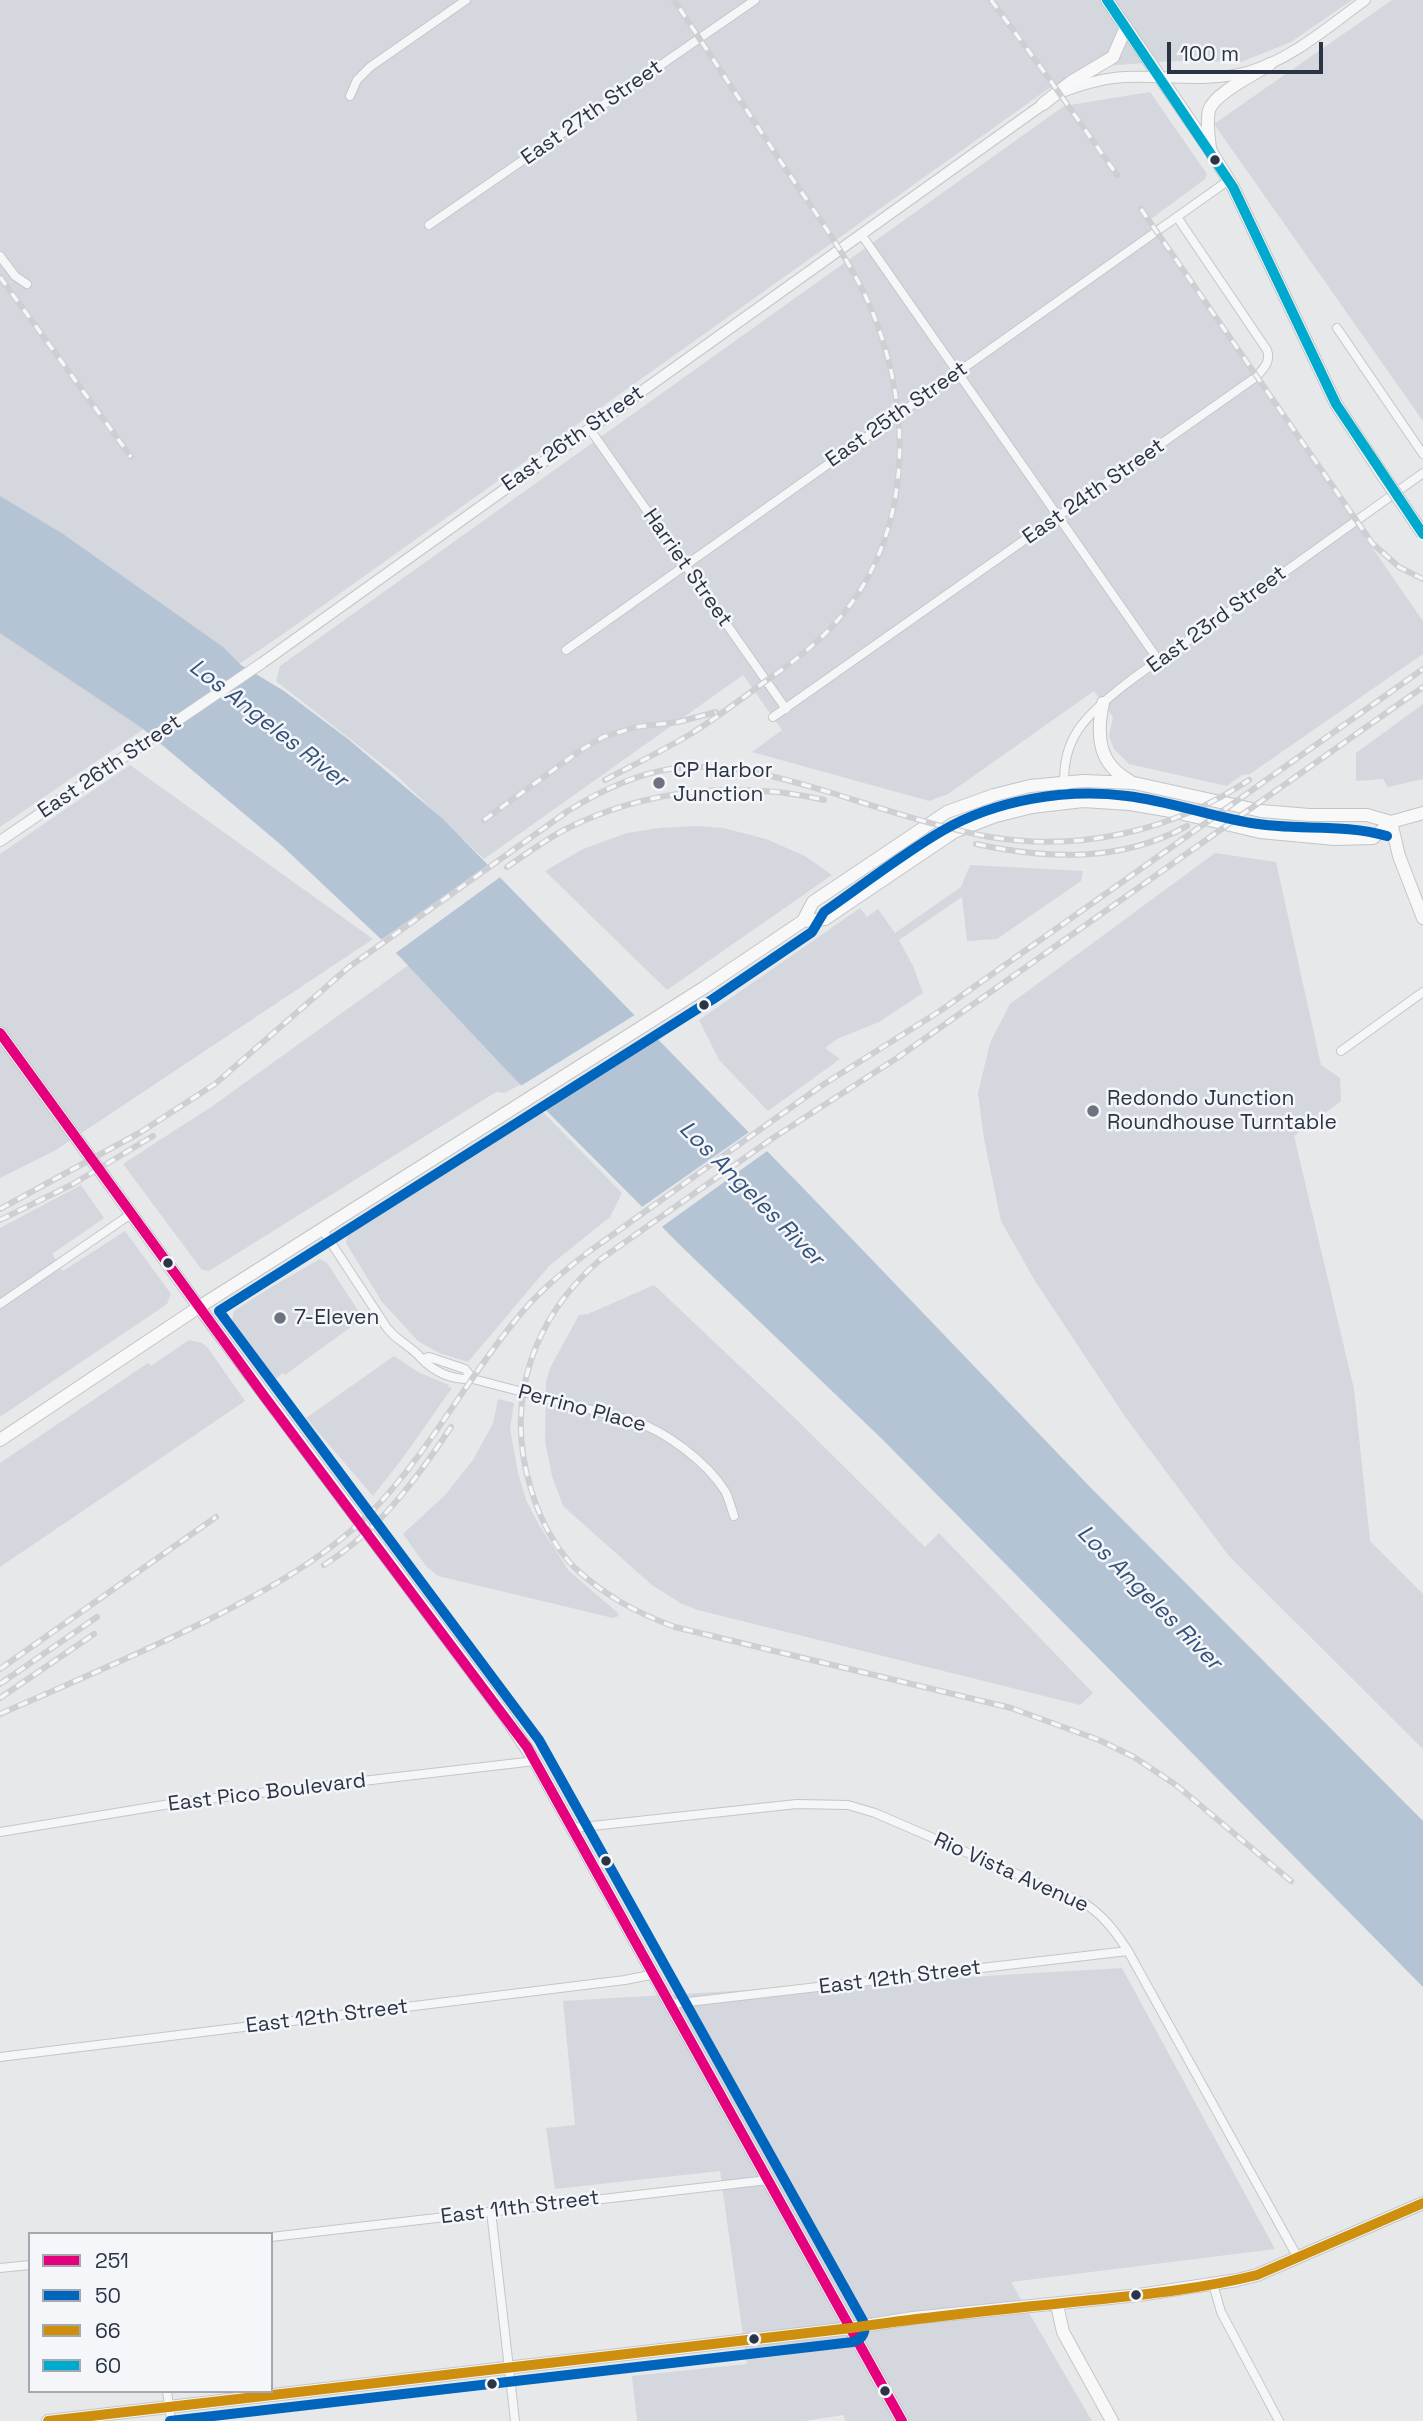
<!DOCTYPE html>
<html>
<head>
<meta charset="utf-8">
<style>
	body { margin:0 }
	#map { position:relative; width:1423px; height:2421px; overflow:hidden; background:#e6e8ea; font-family:"Space Grotesk",sans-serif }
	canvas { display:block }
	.legend { position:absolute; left:28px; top:2232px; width:245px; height:161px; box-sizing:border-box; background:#f4f6f9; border:2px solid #a4a8b1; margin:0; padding:9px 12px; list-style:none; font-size:21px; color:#2b3445 }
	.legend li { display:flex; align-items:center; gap:14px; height:35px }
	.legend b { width:35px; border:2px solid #a4a8b1 }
	.scale { position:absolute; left:1167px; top:42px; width:156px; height:32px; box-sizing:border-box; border:4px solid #2b3445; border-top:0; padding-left:9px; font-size:21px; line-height:24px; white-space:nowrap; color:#2b3445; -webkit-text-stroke:5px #f4f6f9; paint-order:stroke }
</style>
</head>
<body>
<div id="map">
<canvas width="1423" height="2421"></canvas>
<ul class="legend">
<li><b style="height:9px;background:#e5007d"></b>251</li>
<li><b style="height:9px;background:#0065bd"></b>50</li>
<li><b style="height:9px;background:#ce8f0e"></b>66</li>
<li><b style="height:9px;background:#00a9ce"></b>60</li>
</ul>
<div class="scale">100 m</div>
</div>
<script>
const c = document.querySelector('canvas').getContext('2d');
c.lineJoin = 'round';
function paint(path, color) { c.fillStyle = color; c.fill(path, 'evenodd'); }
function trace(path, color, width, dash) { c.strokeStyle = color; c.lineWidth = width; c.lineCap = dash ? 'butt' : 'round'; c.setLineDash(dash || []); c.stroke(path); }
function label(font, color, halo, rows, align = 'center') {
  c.font = font + ' "Space Grotesk",sans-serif'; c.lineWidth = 5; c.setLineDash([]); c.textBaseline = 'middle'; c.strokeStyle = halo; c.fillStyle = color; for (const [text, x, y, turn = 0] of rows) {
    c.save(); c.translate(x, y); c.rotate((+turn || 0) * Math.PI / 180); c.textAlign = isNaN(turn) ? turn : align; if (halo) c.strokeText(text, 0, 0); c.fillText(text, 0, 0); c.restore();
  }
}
paint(new Path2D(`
	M0 0H1352L1291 42 1241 62 1175 61 1102 66 1048 89 283 634 0 827Z
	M1392 0H1423V421L1214 124Z
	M1150 92 1207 174 1205 179 1147 222 1423 621V654L1250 774 1242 775 1227 786 1129 764 1114 749 1109 736 1113 717 1094 691 948 794 929 801 752 752 782 730 743 675 484 859 396 775 276 681 280 666 1064 106Z
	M1423 704V779L1388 787 1383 779 1356 781V753Z
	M130 765 373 939 56 1150 0 1178V854Z
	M697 826 723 828 766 839 805 856 832 875 667 990 545 871 583 849 627 833 659 828Z
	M1215 853 1276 862 1321 1065 1340 1078 1341 1101 1294 1136 1354 1389 1370 1541 1423 1594V1749L1229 1556 1126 1418 1035 1281 1001 1221 984 1139 978 1093 990 1043 1010 1004Z
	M970 865 1083 871 1081 881 997 939 967 941 962 897 899 940 913 966 923 993 879 1022 837 1039 825 1048 840 1059 768 1111 719 1060 699 1020 860 908 867 917 878 909 895 933 961 887Z
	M410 964 521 1084 505 1093 496 1092 209 1271 202 1270 123 1164 214 1105Z
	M541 1110 622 1193 610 1217 549 1266 468 1362 439 1353 418 1341 382 1302 346 1243 348 1234Z
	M81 1185 104 1218 52 1254 63 1271 125 1231 171 1294 167 1304 0 1417V1228Z
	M320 1259 327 1263 363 1318 285 1375 283 1373 275 1379 232 1322 234 1311 268 1289Z
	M654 1285 798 1421 925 1547 939 1533 1093 1693 1080 1705 698 1610 682 1604 652 1585 563 1506 552 1476 545 1441 546 1382 550 1368 579 1315 588 1314Z
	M189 1340 202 1343 208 1348 245 1401 0 1567V1463L148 1363 151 1366Z
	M394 1356 418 1372 449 1385 448 1387 452 1388 402 1459 373 1496 306 1418Z
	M498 1399 514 1403 510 1429 518 1473 526 1500 539 1525 569 1571 617 1612 619 1616 613 1618 438 1576 426 1566 403 1534 445 1495 473 1460 493 1423Z
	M1122 1968 1275 2249 1011 2282 1092 2421H845L844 2415 804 2421H637L632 2376 747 2364 720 2171 555 2189 546 2128 575 2125 563 2001Z`), '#d4d7dd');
paint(new Path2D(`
	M0 496 63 534 223 647 241 665 284 691 348 739 443 819 805 1190 1091 1488 1423 1821V1987L883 1440 683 1248 512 1076 400 957 280 844 142 728 0 633Z`), '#b4c4d5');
paint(new Path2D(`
	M491 863 503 875 393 955 378 942Z
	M638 1013 661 1036 543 1112 519 1087Z
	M752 1130 770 1149 659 1229 639 1209Z`), '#e6e8ea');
const minor = new Path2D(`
	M350 96 357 80 370 67 466 0
	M429 225 755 0
	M861 234 1159 661
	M0 256 15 276 27 284
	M1337 328 1423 454
	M589 428 786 709
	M566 650 1229 180
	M773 717 1256 377C1264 368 1271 362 1267 350L1177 217
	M1065 801C1063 775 1063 753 1078 730 1100 697 1168 654 1202 631 1276 578 1350 526 1423 473
	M1341 1051 1423 992
	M322 1229 387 1328C397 1341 412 1347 421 1358 435 1373 452 1380 473 1379L634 1421C665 1431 707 1462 725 1491 729 1498 731 1508 734 1516
	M0 1304 131 1214
	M422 1359 429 1357 465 1369 473 1379
	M573 1828 797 1804 848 1805 875 1813 1084 1903C1104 1916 1115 1931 1128 1951L1298 2258
	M0 1832 182 1802 535 1761
	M671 2004 1128 1951
	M0 2057 625 1980 655 1974
	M491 2211 515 2421
	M271 2237 768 2180
	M0 2268 30 2265
	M1213 2284 1221 2312 1279 2421
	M167 2391 171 2421`);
const tertiary = new Path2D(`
	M1062 92C1083 84 1103 78 1125 77 1165 75 1207 83 1247 72 1291 60 1329 26 1365 0
	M0 841 262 663 1049 100`);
const secondary = new Path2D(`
	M1107 0 1210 150 1233 187 1336 404 1378 468
	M1043 104 1071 82 1113 57 1126 27
	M1210 149C1209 137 1206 122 1209 110 1215 93 1255 74 1270 64
	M1391 822 1399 856 1423 918
	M0 1033 199 1307
	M1057 2305 1063 2332 1112 2421
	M48 2421 851 2328 913 2318 1139 2295 1237 2280 1257 2275 1423 2203`);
const primary = new Path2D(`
	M1103 703C1096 735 1098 764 1130 781
	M803 921 825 919 954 832 996 816 1032 807 1083 801 1130 804 1171 811 1260 832 1335 839 1373 838 1391 822 1423 813
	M199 1307 505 1716 535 1761 902 2421
	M0 1440 199 1307 705 987 803 921 813 902 947 812 994 795 1030 786 1083 781 1134 783 1261 811 1309 815H1367L1391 822`);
trace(minor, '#c4c6c8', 10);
trace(tertiary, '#c4c6c8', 12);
trace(secondary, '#c4c6c8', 14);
trace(primary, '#c2c5c8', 14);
trace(minor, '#f5f6f7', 8);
trace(tertiary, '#f5f6f7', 10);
trace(secondary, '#f8f8f8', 12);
trace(primary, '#f8f8f8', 12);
const rail = new Path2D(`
	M991 0 1050 80 1117 175
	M1141 209 1372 543 1399 567 1423 579
	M0 277 131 457
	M605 780C633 765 662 751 689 735 715 719 739 701 763 683 789 665 815 646 836 622 917 532 914 398 864 293 841 246 808 203 779 159 744 106 709 53 674 0
	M484 820 581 750 603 737 636 727 678 722 716 712
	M976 844C1047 859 1120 863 1187 826
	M507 867C526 854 545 840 566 829 646 789 738 780 824 800
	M0 1209 141 1132 215 1084 349 967 568 811C600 791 633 775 670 769 726 761 779 777 832 793 883 809 937 827 990 837 1081 852 1172 831 1249 780
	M0 1220 73 1184 153 1136
	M324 1565C379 1530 416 1480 451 1427
	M0 1669 216 1517
	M0 1684 97 1617
	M0 1698 94 1634
	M0 1714C70 1683 140 1654 208 1620 269 1589 330 1556 378 1505 430 1449 466 1381 514 1322 535 1295 560 1274 587 1253L821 1086 940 1011 1423 669
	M1291 1881 1176 1785 1134 1757 1099 1740 1011 1708 675 1627C637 1613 605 1596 575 1568 554 1547 539 1517 531 1489 504 1402 532 1318 601 1259L773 1138 897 1058 1423 687`);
trace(rail, '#cecfd2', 6);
trace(rail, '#f4f6f9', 3.5, [10]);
const secondaryBridge = new Path2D(`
	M1378 468 1423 534`);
trace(secondaryBridge, '#c4c6c8', 14, []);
trace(secondaryBridge, '#f8f8f8', 12);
trace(new Path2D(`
	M0 1033 264 1396 527 1747 902 2421`), '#e5007d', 10);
trace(new Path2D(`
	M170 2421 853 2342C863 2339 867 2331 863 2321L539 1740 219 1311 713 999 812 932 824 912C863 885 901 855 942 831 995 800 1066 788 1127 796 1169 801 1209 816 1251 823 1296 831 1343 823 1387 836`), '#0065bd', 10);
trace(new Path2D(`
	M48 2421 851 2328C928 2316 1006 2309 1083 2301 1141 2295 1201 2289 1257 2275L1423 2203`), '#ce8f0e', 10);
trace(new Path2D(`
	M1107 0 1233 187 1336 404 1423 534`), '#00a9ce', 10);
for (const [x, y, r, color] of [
	[1215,160,6,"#2b3445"],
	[659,783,7,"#6c737f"],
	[704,1005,6,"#2b3445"],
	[1093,1111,7,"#6c737f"],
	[168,1263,6,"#2b3445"],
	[280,1318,7,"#6c737f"],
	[606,1861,6,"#2b3445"],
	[1136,2295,6,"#2b3445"],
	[754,2339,6,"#2b3445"],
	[492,2384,6,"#2b3445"],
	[885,2391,6,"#2b3445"]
]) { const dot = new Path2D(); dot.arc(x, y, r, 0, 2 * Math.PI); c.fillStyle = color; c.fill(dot); trace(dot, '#f4f6f9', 2.5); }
label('21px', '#2b3445', '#f4f6f9', [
	["East 27th Street",592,113,-35],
	["East 25th Street",897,415,-35],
	["East 26th Street",573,439,-35],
	["East 24th Street",1094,492,-35],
	["Harriet Street",687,568,55],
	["East 23rd Street",1217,620,-36],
	["East 26th Street",110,767,-34],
	["Perrino Place",582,1409,15],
	["East Pico Boulevard",267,1793,-7],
	["Rio Vista Avenue",1011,1873,24],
	["East 12th Street",900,1978,-7],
	["East 12th Street",327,2017,-7],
	["East 11th Street",520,2208,-7]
]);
label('21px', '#2b3445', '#f4f6f9', [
	["CP Harbor",673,771],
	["Junction",673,795],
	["Redondo Junction",1107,1099],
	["Roundhouse Turntable",1107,1123],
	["7-Eleven",294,1318]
], 'left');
label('italic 23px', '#34527a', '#f4f6f9', [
	["Los Angeles River",268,724,38],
	["Los Angeles River",751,1194,45],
	["Los Angeles River",1149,1598,45]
]);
</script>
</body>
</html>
